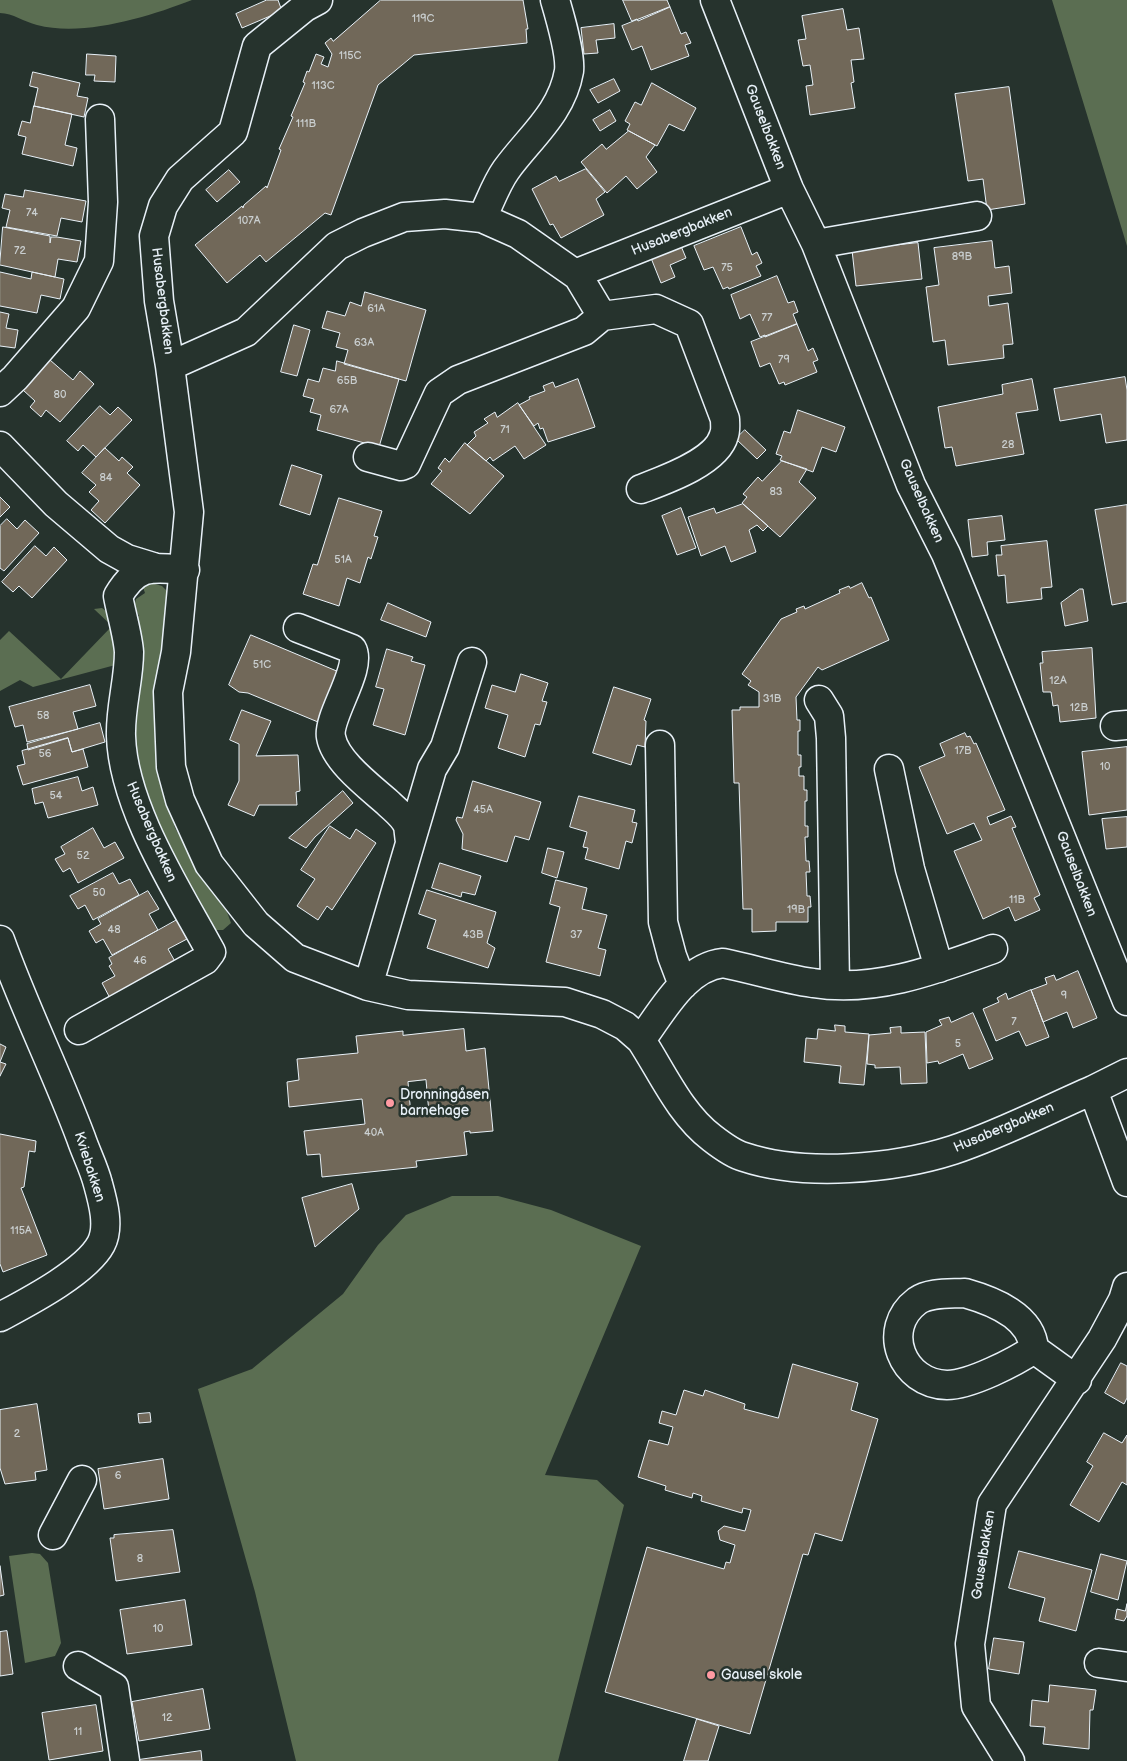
<!DOCTYPE html>
<html>
<head>
<meta charset="utf-8">
<style>
	body { margin:0 }
	canvas { display:block; background:#26332d }
</style>
</head>
<body>
<canvas width="1127" height="1761"></canvas>
<script>
const c = document.querySelector('canvas').getContext('2d');
c.lineJoin = 'round';
function paint(path, color) { c.fillStyle = color; c.fill(path, 'evenodd'); }
function trace(path, color, width, dash) { c.strokeStyle = color; c.lineWidth = width; c.lineCap = dash ? 'butt' : 'round'; c.setLineDash(dash || []); c.stroke(path); }
function label(font, color, halo, rows, align = 'center') {
  c.font = font + ' "Balsamiq Sans",sans-serif'; c.lineWidth = 5; c.setLineDash([]); c.textBaseline = 'middle'; c.strokeStyle = halo; c.fillStyle = color; for (const [text, x, y, turn = 0] of rows) {
    c.save(); c.translate(x, y); c.rotate((+turn || 0) * Math.PI / 180); c.textAlign = isNaN(turn) ? turn : align; if (halo) c.strokeText(text, 0, 0); c.fillText(text, 0, 0); c.restore();
  }
}
paint(new Path2D(`
	M0 0H192C148 17 84 37 37 25 24 22 13 13 0 13Z
	M1052 0H1127V246Z
	M148 582 162 586 169 593 166 643 163 648 155 722 159 774 175 828 204 880 227 912 231 923 223 930H211L199 916 132 763 130 620 139 616 134 607 136 599 145 593 142 584Z
	M102 608C119 619 117 647 119 664L33 687 20 680 0 691V640L9 631 61 679 112 626 94 609Z
	M452 1196H498L551 1210 641 1246 545 1475 597 1480 624 1505 558 1761H296L255 1592 198 1389 252 1369 343 1294 378 1245 406 1215Z
	M32 1553 40 1554 48 1563 61 1643 55 1656 25 1663 9 1556Z`), '#5b6e52');
const building = new Path2D(`
	M267 0H278L282 11 242 28 236 14Z
	M381 0H523L528 29H526L527 43 414 55 378 85 331 215 325 213 266 262 260 255 227 283 195 245 242 206 243 208 244 205 266 186 267 188 281 150 279 149 293 117 291 116 305 83 303 82 307 71 309 72 316 54 324 57 321 64 328 67 332 54 325 43 331 38 333 41Z
	M623 0H667L670 7 638 21 637 19 632 21Z
	M670 7 681 34 686 32 691 43 685 45 689 56 651 70 642 46 632 50 622 26Z
	M843 9 847 30 859 28 864 59 851 60 854 82 851 83 855 108 810 115 806 86 813 85 810 65 803 66 798 40 806 39 802 16Z
	M614 24 615 38 596 40 598 53 584 54 581 28Z
	M87 54 116 56 115 82 94 81 95 75H86Z
	M33 72 80 83 77 96 88 98 84 117 34 106 38 88 30 86Z
	M614 79 620 91 598 103 590 90Z
	M652 83 696 108 684 131 669 124 657 146 627 130 630 124 625 121 635 102 641 105Z
	M1009 87 1025 204 987 210 983 179 968 181 955 94Z
	M34 106 72 114 65 145 77 148 73 166 22 154 26 137 18 135 22 121 30 123Z
	M610 110 616 121 600 131 593 120Z
	M629 131 655 145 646 157 657 172 637 189 626 176 607 193 581 162 602 144 606 149Z
	M586 169 605 192 596 199 604 215 561 238 553 224 550 225 532 189 556 176 559 181Z
	M229 170 240 182 217 202 206 190Z
	M25 190 86 201 82 222 61 218 57 236 6 227 10 210 2 208 5 194 23 197Z
	M3 227 50 236V243L51 237H57L81 241 77 262 58 259 55 277 0 265Z
	M741 227 752 255 757 252 762 263 756 266 761 276 729 289 728 287 723 289 713 267 704 270 694 246Z
	M992 241 995 268 1009 266 1012 293 988 296 989 306 1008 303 1013 344 1003 345 1004 358 948 365 945 340 933 342 926 287 939 285 934 248Z
	M918 243 922 279 856 286 852 250Z
	M681 246 686 258 670 265 675 277 661 283 651 258Z
	M0 272 31 279 32 272 64 279 60 299 41 295 37 313 0 306Z
	M777 276 788 303 794 301 798 312 793 314 797 324 765 337V335L760 337 750 314 740 319 731 295Z
	M365 292 426 310 406 381 344 364 348 350 336 347 340 333 322 328 327 311 345 316 350 302 361 306Z
	M0 312 9 314 6 328 18 330 15 348 0 346Z
	M797 324 808 351 813 348 818 360 813 362 817 372 785 385 784 382 779 384 770 363 760 367 751 342Z
	M294 325 310 330 297 376 281 372Z
	M50 360 73 380 80 371 94 384 60 422 46 410 41 417 30 407 35 401 23 390Z
	M337 361 399 379 379 447 317 430 321 415 310 412 314 399 303 396 308 379 319 382 323 368 335 371Z
	M1125 377 1127 390V440L1106 443 1101 414 1060 421 1054 389Z
	M578 379 595 427 548 442 543 428 540 429 538 423 534 426 519 405 530 399 529 397 545 391 543 386 553 382 555 387Z
	M1032 379 1038 410 1016 413 1024 454 956 466 952 447 945 448 938 407 1003 394 1002 385Z
	M518 403 546 445 524 459 515 446 493 461 490 457 486 461 467 445 476 436 474 432 488 423 484 419 495 412 497 417Z
	M100 406 110 415 118 407 132 420 96 457 83 445 78 451 67 441Z
	M798 410 845 427 836 452 822 447 813 472 780 460 782 456 776 454 784 431 790 433Z
	M745 430 766 450 757 459 736 439Z
	M465 443 504 476 470 514 431 484 442 471 438 468 445 458 449 462Z
	M105 448 119 461 122 457 133 467 127 473 140 485 105 523 91 510 99 501 89 492 96 485 82 473Z
	M782 461 807 469 799 482 816 498 780 537 742 503 747 497 743 494 750 486 758 477 762 481Z
	M292 465 322 475 310 515 280 505Z
	M0 497 10 507 0 517Z
	M339 498 382 511 374 536 378 537 371 559 368 557 360 583 347 578 339 606 303 594 313 564 317 565Z
	M743 504 768 526 763 531 757 525 749 530 756 552 731 562 725 546 701 556 688 517 714 508 716 513Z
	M1127 505V602L1112 605 1095 510Z
	M681 508 696 548 677 555 662 516Z
	M1002 516 1005 540 987 542 988 555 972 557 968 520Z
	M7 519 17 529 25 520 39 533 4 571 0 568V526Z
	M1047 541 1052 587 1041 588 1042 599 1007 603 1005 575 998 576 996 555H1002L1001 546Z
	M35 546 46 556 54 547 67 560 32 598 19 586 13 592 2 582Z
	M862 583 869 598 871 597 889 640 822 670 818 667 796 697 797 720H800V731H798V755H801V767H799V776H804V790H807V801H805V826H808V837H805L806 861H809L810 872H806L807 896H810L811 907H808V922H776V931L752 932V909H743L739 783H734L732 710H740V707H759V692L748 685 751 681 742 674 781 619 797 612 796 609 804 606 805 609 840 593 839 590 849 586 850 588Z
	M1080 589H1083L1088 621 1065 626 1061 603Z
	M388 603 431 622 426 637 381 620Z
	M251 635 339 672 318 722 248 693 239 692 229 685Z
	M1092 648 1096 718 1060 722 1058 705 1053 706 1051 692H1043L1040 663H1043L1042 652Z
	M387 649 413 657 411 661 425 665 405 735 373 725 384 689 376 687Z
	M521 674 548 683 542 701 547 702 540 725 535 724 525 757 498 748 508 715 485 708 492 685 515 692Z
	M90 685 96 706 73 712 78 729 27 742 23 725 15 727 9 707Z
	M614 687 651 699 644 720 646 721 645 747 637 745 631 765 593 753Z
	M242 710 271 721 256 756 298 755 300 791 296 792 297 805H259L254 816 228 805 239 781V744L230 740Z
	M100 723 105 742 72 752 68 738 28 750 27 744Z
	M965 733 967 737 970 736 974 744 976 743 1005 810 987 817 990 825 1011 816 1016 827 1012 828 1040 895 1034 898 1040 910 1015 921 1009 907 983 919 954 851 982 840 974 823 947 834 919 767 945 756 940 744Z
	M68 738 72 752 83 749 88 767 23 785 17 766 25 764 22 751Z
	M1127 747V810L1089 815 1082 752Z
	M78 777 82 791 93 787 98 805 48 818 43 802 35 804 32 789Z
	M473 781 541 802 529 840 515 836 507 862 462 849 463 834 456 820 457 817 462 818Z
	M343 791 353 803 315 837 306 848 289 838Z
	M579 796 635 810 632 822 637 823 632 843 626 841 619 869 585 859 588 848 583 847 587 832 570 827Z
	M1127 817V847L1106 849 1102 819Z
	M330 826 350 839 356 829 376 843 332 910 327 906 318 920 297 906 315 879 301 870Z
	M93 828 104 848 115 842 124 858 78 883 70 868 63 872 55 859 65 854 61 847Z
	M548 848 564 852 557 878 542 873Z
	M440 863 481 876 475 895 462 892 461 897 432 888Z
	M113 873 119 884 130 879 139 895 93 920 85 905 78 909 70 896Z
	M556 880 587 888 582 909 607 915 598 948 606 950 600 976 546 962 560 907 550 904Z
	M427 890 496 912 487 943 495 948 488 968 427 948 436 920 419 914Z
	M148 891 159 909 149 914 158 930 112 955 103 939 96 943 89 931 101 924 98 919Z
	M177 920 187 939 168 949 177 965 111 1000 102 983 115 976 109 966 112 964 109 958Z
	M1078 971 1097 1018 1073 1028 1067 1012 1043 1022 1031 990 1047 984 1045 978 1054 975 1056 980Z
	M1031 990 1049 1037 1026 1046 1019 1031 996 1041 983 1009 999 1002 997 998 1006 993 1008 999Z
	M973 1013 993 1059 969 1069 963 1054 939 1064 938 1061 927 1063 926 1032 942 1025 939 1020 949 1017 951 1022Z
	M835 1025 845 1026V1032L869 1034 864 1085 839 1083 841 1066 804 1062 806 1038 817 1039 818 1029 835 1031Z
	M901 1027V1033L925 1032 927 1083 901 1084 900 1067 875 1068V1065L867 1064 869 1035 891 1033 890 1028Z
	M464 1029 466 1051 485 1048 493 1131 470 1133V1131L464 1132 467 1155 416 1161 417 1167 322 1177 320 1154 307 1155 304 1131 365 1124 362 1099 289 1107 287 1082 299 1080 297 1059 358 1053 356 1036 403 1031V1035ZM426 1080 429 1113 411 1115 408 1082Z
	M0 1044 6 1047 0 1062 6 1064 0 1076Z
	M0 1134 36 1141 35 1152 29 1151 24 1187 21 1188 47 1255 3 1272 0 1264Z
	M352 1184 359 1209 315 1247 302 1198Z
	M1121 1363 1127 1366V1398L1124 1404 1105 1393Z
	M793 1364 858 1383 851 1410 878 1419 842 1541 815 1533 808 1555 803 1554 750 1734 605 1692 647 1547 724 1569 726 1562 730 1563 735 1545 720 1540 718 1531 724 1526 745 1531 751 1510 743 1508 742 1513 701 1501 702 1496 693 1493 692 1498 665 1490 666 1486 638 1477 649 1440 668 1445 673 1427 659 1423 662 1411 676 1415 684 1390 703 1396 705 1390 745 1404 744 1409 778 1418Z
	M37 1404 47 1470 35 1472 36 1480 5 1484 0 1468V1410Z
	M150 1413 151 1422 139 1423 138 1414Z
	M1104 1433 1122 1443 1127 1435V1485L1122 1482 1099 1522 1070 1505 1093 1466 1087 1462Z
	M163 1459 169 1499 104 1509 98 1469Z
	M173 1530 180 1572 116 1581 110 1538H114V1535Z
	M1019 1551 1092 1570 1076 1631 1039 1621 1045 1598 1009 1588Z
	M1101 1554 1127 1561 1118 1600 1091 1592Z
	M0 1566 4 1595 0 1596Z
	M185 1600 192 1645 127 1654 120 1610Z
	M1127 1604V1616L1124 1621 1115 1619 1117 1609 1125 1611Z
	M7 1631 13 1674 0 1676V1632Z
	M994 1638 1024 1642 1019 1674 989 1669Z
	M1050 1685 1096 1690 1093 1710H1090L1089 1749 1043 1744 1045 1727 1030 1726 1032 1700 1048 1702Z
	M203 1689 210 1729 139 1741 132 1702Z
	M96 1705 103 1751 49 1760 42 1713Z
	M697 1719 719 1726 708 1761H684Z
	M201 1751 202 1761H139L138 1760Z`);
paint(building, '#716859');
trace(building, '#e8f1f8', 1);
const minor = new Path2D(`
	M318 0 305 7 257 46 233 132 180 179 163 206 154 236 159 301 170 366 189 512 176 652 168 692 171 767 180 800 209 864 256 924 295 958 368 986 408 995 565 1002 602 1014 625 1026 641 1040C662 1012 685 967 723 963 753 969 783 979 813 983 875 993 935 970 993 949
	M715 0 789 189 816 244 911 485 946 554 965 600 1127 1001
	M482 218C490 202 496 184 506 170 529 138 562 113 569 71 571 54 560 17 555 0
	M816 244 977 216
	M575 274 789 189
	M170 366 246 332 337 246 363 233 404 217 445 214 482 218 518 234 578 276 602 316 656 309 689 324 725 419C725 424 726 430 724 435 717 462 665 480 641 489
	M0 392 15 378 76 308 99 261 103 202 100 119
	M0 446 56 504 109 549 127 559 153 567
	M368 457 401 466 406 464 439 393 458 380 584 331 602 316
	M298 628 352 649C363 668 327 717 331 737 335 761 370 787 388 803 395 810 404 816 408 826 409 831 409 837 410 841
	M819 700 829 716 831 738 835 985
	M1115 726 1127 725
	M660 745 663 922 672 956 683 985
	M889 769 910 869 939 968
	M0 940C24 1007 56 1071 81 1138 86 1153 94 1168 98 1184 103 1202 110 1227 101 1244 86 1272 28 1302 0 1317
	M368 986 432 769 445 747 472 662
	M79 1030 205 960 211 952C178 891 123 807 121 736 120 708 129 680 129 652 128 636 121 613 118 596 137 564 151 567 185 570
	M641 1040C662 1072 680 1114 712 1138 721 1145 733 1154 744 1157 804 1177 894 1169 953 1150 1001 1134 1047 1110 1093 1090
	M1127 1073 1093 1090 1127 1182
	M965 1293C993 1301 1032 1316 1034 1349 1015 1362 970 1385 947 1385 902 1384 880 1329 917 1301 930 1292 950 1294 965 1293Z
	M1034 1349 1077 1380
	M53 1535 82 1480
	M1099 1663 1127 1667
	M78 1666 114 1687 125 1761
	M1010 1761 976 1706 970 1644 992 1504 1102 1339 1123 1300 1127 1287`);
trace(minor, '#e8f1f8', 31);
trace(minor, '#26332d', 28);
for (const [x, y, r, color] of [
	[390,1103,5,"#ff9aa2"],
	[711,1675,5,"#ff9aa2"]
]) { const dot = new Path2D(); dot.arc(x, y, r, 0, 2 * Math.PI); c.fillStyle = color; c.fill(dot); trace(dot, '#26332d', 2); }
label('11px', '#cacfd0', null, [
	["119C",423,19],
	["115C",350,56],
	["113C",323,86],
	["111B",306,124],
	["74",32,213],
	["107A",249,221],
	["72",20,251],
	["89B",962,257],
	["75",727,268],
	["61A",376,309],
	["77",767,318],
	["63A",364,343],
	["79",784,360],
	["65B",347,381],
	["80",60,395],
	["67A",339,410],
	["71",505,430],
	["28",1008,445],
	["84",106,478],
	["83",776,492],
	["51A",343,560],
	["51C",262,665],
	["12A",1058,681],
	["31B",772,699],
	["12B",1079,708],
	["58",43,716],
	["17B",963,751],
	["56",45,754],
	["10",1105,767],
	["54",56,796],
	["45A",483,810],
	["52",83,856],
	["50",99,893],
	["11B",1017,900],
	["19B",796,910],
	["48",114,930],
	["43B",473,935],
	["37",576,935],
	["46",140,961],
	["9",1064,996],
	["7",1014,1022],
	["5",958,1044],
	["40A",374,1133],
	["115A",21,1231],
	["2",17,1434],
	["6",118,1476],
	["8",140,1559],
	["10",158,1629],
	["12",167,1718],
	["11",78,1732]
]);
label('14px', '#e8f1f8', '#26332d', [
	["Gauselbakken",765,127,69],
	["Husabergbakken",682,232,-22],
	["Husabergbakken",162,301,83],
	["Gauselbakken",921,501,66],
	["Husabergbakken",151,832,67],
	["Gauselbakken",1076,874,69],
	["Husabergbakken",1004,1128,-23],
	["Kviebakken",89,1167,72],
	["Gauselbakken",984,1555,-81]
]);
label('14px', '#e8f1f8', '#26332d', [
	["Dronningåsen",400,1095],
	["barnehage",400,1111],
	["Gausel skole",721,1675]
], 'left');
</script>
</body>
</html>
